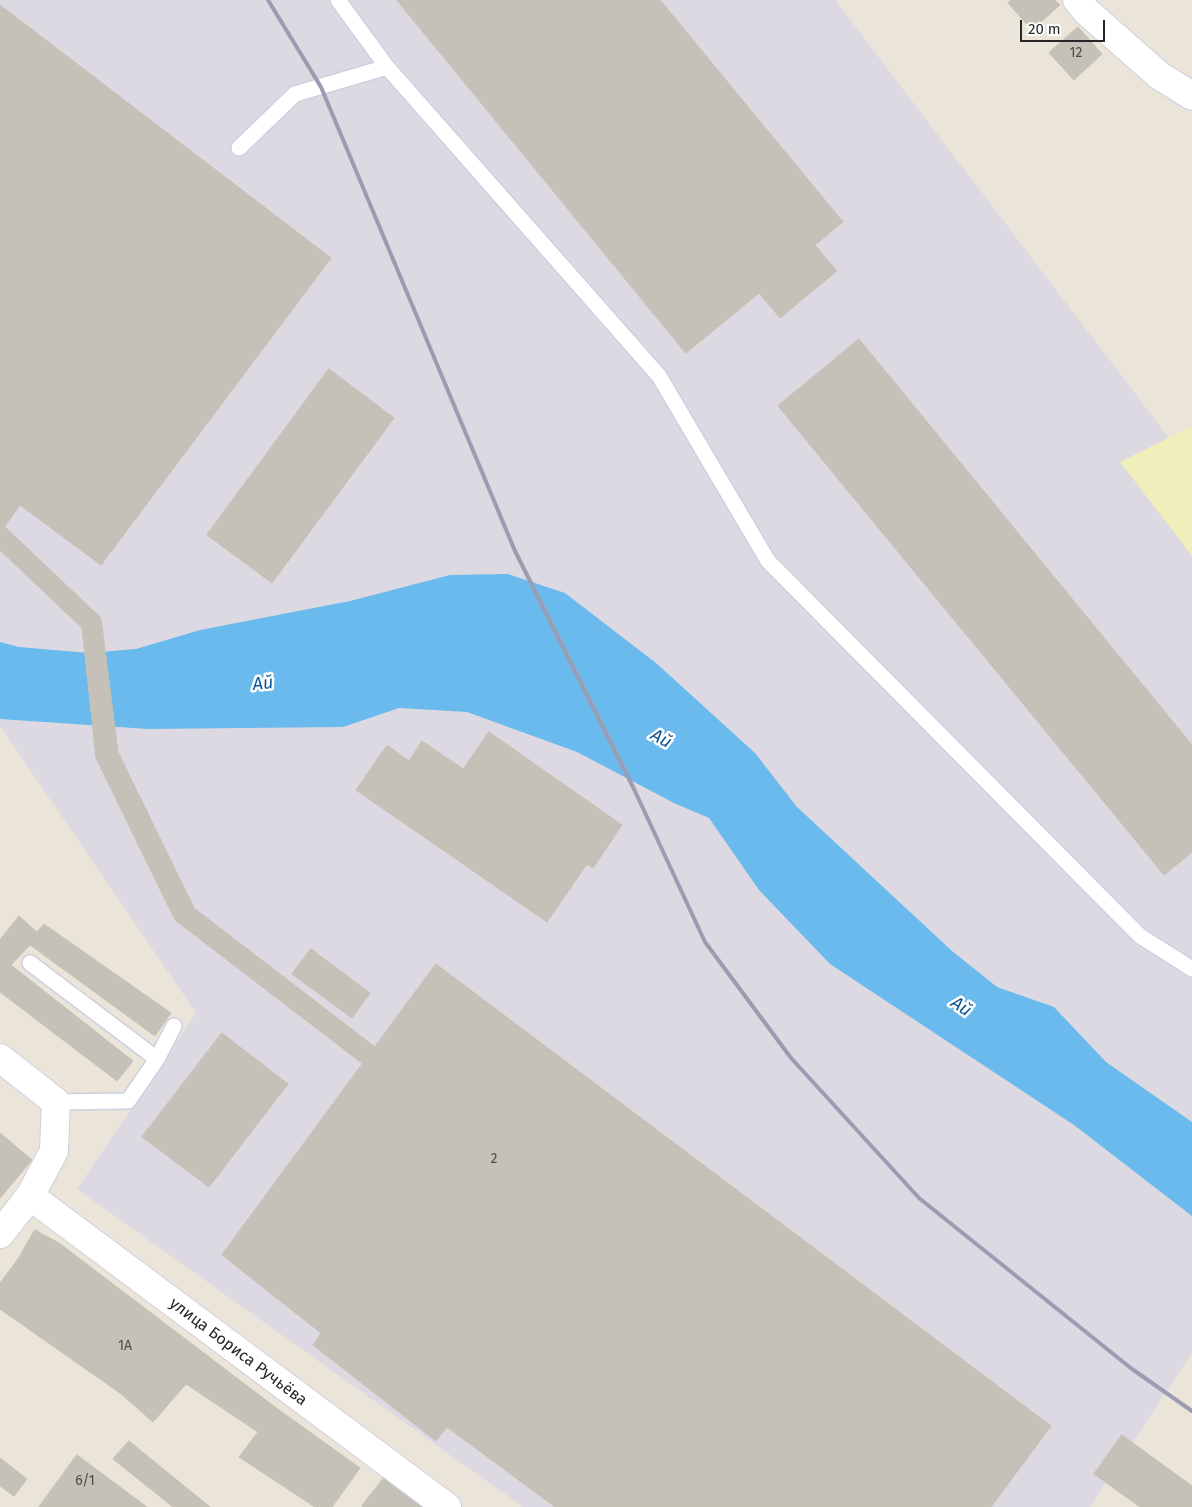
<!DOCTYPE html>
<html>
<head>
<meta charset="utf-8">
<style>
	body { margin:0 }
	#map { position:relative; width:1192px; height:1507px; overflow:hidden; background:#eae5d8; font-family:"Fira Sans",sans-serif }
	canvas { display:block }
	.scale { position:absolute; left:1020px; top:20px; width:85px; height:22px; box-sizing:border-box; border:2px solid #272727; border-top:0; padding-left:6px; font-size:15px; line-height:18px; white-space:nowrap; color:#272727; -webkit-text-stroke:4px #fff; paint-order:stroke }
</style>
</head>
<body>
<div id="map">
<canvas width="1192" height="1507"></canvas>
<div class="scale">20 m</div>
</div>
<script>
const c = document.querySelector('canvas').getContext('2d');
c.lineJoin = 'round';
function paint(path, color) { c.fillStyle = color; c.fill(path, 'evenodd'); }
function trace(path, color, width, dash) { c.strokeStyle = color; c.lineWidth = width; c.lineCap = dash ? 'butt' : 'round'; c.setLineDash(dash || []); c.stroke(path); }
function label(font, color, halo, rows, align = 'center') {
  c.font = font + ' "Fira Sans",sans-serif'; c.lineWidth = 5; c.setLineDash([]); c.textBaseline = 'middle'; c.strokeStyle = halo; c.fillStyle = color; for (const [text, x, y, turn = 0] of rows) {
    c.save(); c.translate(x, y); c.rotate((+turn || 0) * Math.PI / 180); c.textAlign = isNaN(turn) ? turn : align; if (halo) c.strokeText(text, 0, 0); c.fillText(text, 0, 0); c.restore();
  }
}
paint(new Path2D(`
	M0 0H835L1192 468V1353L1090 1507H523L77 1189 196 1013 0 726Z`), '#ddd9e2');
paint(new Path2D(`
	M1192 426V556L1120 462Z`), '#f0eeba');
paint(new Path2D(`
	M508 574 565 593 656 663 755 753 797 807 952 951 997 987 1054 1007 1106 1062 1192 1122V1216L1074 1125 830 964 759 890 709 818 674 803 577 752 467 712 399 708 343 727 148 729 0 719V642L19 647 89 653 136 649 200 630 350 601 450 575Z`), '#6abaed');
const building = new Path2D(`
	M397 0H660L843 222 815 245 837 271 780 318 759 293 686 353Z
	M1011 0H1055L1060 5 1032 30 1008 3Z
	M0 5 331 258 101 565 20 505 0 533Z
	M1078 27 1102 54 1074 80 1049 53Z
	M859 339 1192 745V852L1164 875 778 406Z
	M329 369 394 418 272 583 207 535Z
	M5 527 101 618 118 752 194 908 375 1047 363 1064 175 920 96 758 82 628 0 550V533Z
	M489 732 622 825 593 868 587 864 547 922 356 790 387 745 409 761 422 741 463 769Z
	M19 916 37 932 44 924 171 1013 155 1036 30 945 11 965 133 1061 117 1081 0 992V940Z
	M311 949 370 993 352 1018 292 974Z
	M436 964 1051 1426 991 1507H555L447 1427 436 1441 313 1345 321 1333 222 1255Z
	M222 1033 288 1084 209 1187 142 1137Z
	M0 1133 32 1160 0 1198Z
	M35 1230 59 1243 275 1407 360 1468 332 1507H315L239 1457 258 1432 186 1384 153 1422 120 1393 0 1309V1283L18 1259Z
	M1122 1435 1192 1486V1507H1140L1094 1474Z
	M129 1441 210 1507H173L113 1459Z
	M77 1455 147 1507H39Z
	M0 1458 27 1479 14 1496 0 1486Z
	M386 1475 425 1507H363L362 1506Z`);
paint(building, '#c5c1b8');
trace(building, '#c5c1b2', 1);
const service = new Path2D(`
	M338 0 387 67
	M239 148 295 94 387 67 659 376 768 561 1140 936 1192 969
	M30 963 157 1059
	M56 1102 128 1101 157 1059 174 1026`);
const minor = new Path2D(`
	M1077 0 1086 11 1160 76 1192 96
	M0 1058 56 1102 54 1151 30 1196 0 1234
	M30 1196 447 1507`);
trace(service, '#cecfe1', 18);
trace(minor, '#cecfe1', 30);
trace(service, '#fff', 15);
trace(minor, '#fff', 28);
trace(new Path2D(`
	M268 0 321 87 515 551 634 789 705 942 791 1058 919 1198 1132 1369 1192 1411`), '#9b9cb2', 4);
label('14px', '#4e4e4b', null, [
	["12",1076,53],
	["2",494,1159],
	["1А",125,1346],
	["6/1",85,1481]
]);
label('16px', '#272727', '#fff', [
	["улица Бориса Ручьёва",238,1352,37]
]);
label('italic 18px', '#0e5595', '#fff', [
	["Ай",263,684,-6],
	["Ай",661,739,30],
	["Ай",961,1007,35]
]);
</script>
</body>
</html>
